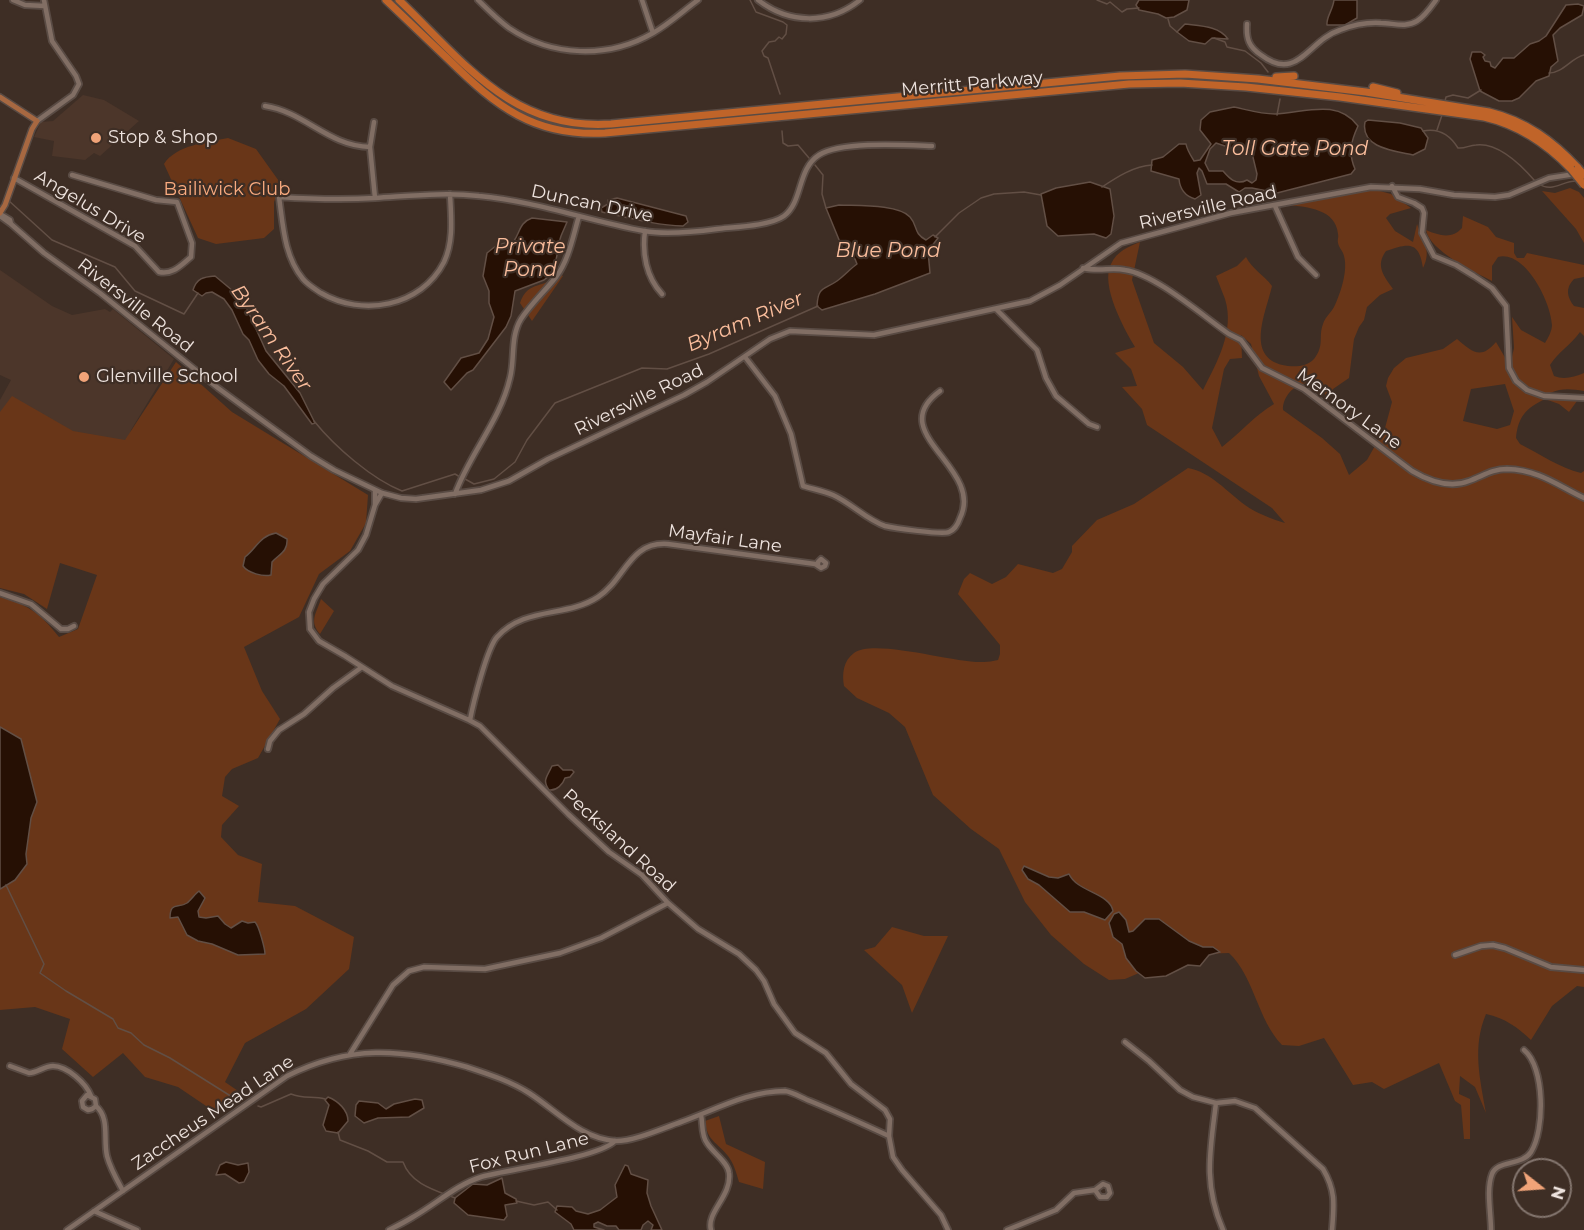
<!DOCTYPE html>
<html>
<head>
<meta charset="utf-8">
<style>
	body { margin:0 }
	#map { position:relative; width:1584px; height:1230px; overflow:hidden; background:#3e2e25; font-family:Montserrat,sans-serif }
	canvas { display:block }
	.north { position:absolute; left:1512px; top:1158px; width:60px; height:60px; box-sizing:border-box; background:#3e2e25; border:2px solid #84766f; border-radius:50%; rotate:107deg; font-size:16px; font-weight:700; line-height:24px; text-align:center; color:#eee3de }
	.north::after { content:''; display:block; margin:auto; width:21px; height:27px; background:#f0a378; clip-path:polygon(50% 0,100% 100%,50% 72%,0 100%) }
</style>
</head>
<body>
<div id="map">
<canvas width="1584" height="1230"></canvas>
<div class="north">N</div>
</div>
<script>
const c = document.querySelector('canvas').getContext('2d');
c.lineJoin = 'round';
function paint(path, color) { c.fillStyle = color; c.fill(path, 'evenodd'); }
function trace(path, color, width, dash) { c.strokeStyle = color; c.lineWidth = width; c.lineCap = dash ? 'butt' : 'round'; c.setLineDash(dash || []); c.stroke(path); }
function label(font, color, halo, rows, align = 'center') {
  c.font = font + ' Montserrat,sans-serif'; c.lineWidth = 4.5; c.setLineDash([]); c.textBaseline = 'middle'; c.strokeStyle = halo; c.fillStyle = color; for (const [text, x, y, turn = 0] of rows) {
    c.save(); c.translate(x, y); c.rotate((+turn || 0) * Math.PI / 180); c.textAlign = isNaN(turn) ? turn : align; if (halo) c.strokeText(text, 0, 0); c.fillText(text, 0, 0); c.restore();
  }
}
paint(new Path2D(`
	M83 95 104 100 139 121 100 156 94 153 85 160 52 156 54 141 34 137 41 122 53 121Z
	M0 270 52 306 72 315 105 309 110 312 113 309 174 359 131 430 115 487 0 448V400L11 380 0 375Z`), '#4c362a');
paint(new Path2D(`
	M228 138 256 149 281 184 274 202V229L264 238 216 244 198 238 164 164C176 145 208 142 228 138Z
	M1570 188 1579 192 1584 198V243L1576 229 1542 191 1555 193Z
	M1376 190 1391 194 1411 208 1390 214 1386 218 1395 231 1413 242 1417 224C1423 242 1432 250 1423 268 1419 241 1409 243 1386 251 1375 266 1384 276 1393 289L1380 295 1367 307 1364 320 1359 327 1354 339 1349 378 1333 389 1328 399C1325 395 1323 390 1319 387 1305 375 1282 392 1283 410L1322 438 1340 454 1349 475 1367 460 1385 428 1392 402 1386 386 1388 378 1394 368 1406 358 1443 349 1457 339C1472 352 1481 360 1496 342L1510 366 1514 348 1512 317 1521 330 1545 343C1548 338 1552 331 1552 325 1551 302 1525 250 1498 257L1492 266V281C1473 271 1430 251 1426 230 1440 236 1452 239 1462 228L1463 216 1488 227 1496 237 1514 243V253L1517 258H1524L1527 253 1584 265V277L1574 279C1565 288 1567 297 1574 306L1584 308V336L1580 332C1571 345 1558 352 1550 365L1554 376C1564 380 1574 377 1584 373V391C1571 389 1562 388 1550 393L1562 400 1577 401 1569 412 1559 404 1545 399C1526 408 1518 417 1516 438L1520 444C1540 454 1560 468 1581 473L1584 471V987L1577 986 1552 1006 1531 1040C1517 1027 1505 1018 1486 1014 1472 1047 1480 1079 1486 1113L1475 1087 1460 1076 1459 1094 1470 1099V1139H1464L1461 1105 1455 1101 1439 1063 1384 1089 1372 1082 1353 1085 1324 1038 1299 1046 1282 1045C1257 1019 1255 978 1229 953L1201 954 1139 973 1125 979 1109 980 1084 964 1051 935 1025 902 999 849 971 829 933 795 905 727 889 713 857 698 844 686C842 674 843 661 854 653 875 638 956 664 984 662 988 662 993 661 998 660L1000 654V645L958 594 964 579 970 573 992 584 1006 577 1018 564 1053 573 1062 569 1072 552V546L1097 520 1134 504 1188 468C1211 472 1227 492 1245 505 1256 513 1272 519 1285 523L1272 508 1147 425 1142 409 1122 387 1137 386 1131 369 1115 353 1135 347C1124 329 1100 285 1111 264 1117 251 1128 247 1140 242L1132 280 1154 343 1183 367 1203 390C1217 362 1235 331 1225 299 1222 291 1219 284 1216 276L1237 266 1246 257C1252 269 1264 275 1272 286 1266 313 1243 360 1288 366 1298 367 1307 366 1314 359 1325 345 1318 337 1323 324 1325 317 1332 312 1335 305 1341 292 1348 270 1344 256 1343 251 1339 248 1338 243 1337 240 1339 237 1338 234 1336 209 1307 207 1288 205L1346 193ZM1241 335 1251 344 1259 376 1274 404C1255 415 1240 433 1222 447L1212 428 1224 369 1230 359 1242 358ZM1505 384 1514 411 1510 425 1497 429 1463 421 1471 389Z
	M558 273 563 276 532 321 520 303C528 279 546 290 558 273Z
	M176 362 232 412 368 495 366 523 350 551 319 574 299 617 244 647 262 691 280 719 258 758 232 769 225 777 222 796 239 806 222 825 221 837 238 855 262 864 258 902 295 906 354 937 349 969 306 1009 245 1043 225 1082 241 1093 215 1112 178 1087 145 1077 123 1053 93 1077 62 1049 70 1019 35 1007 0 1010V597C30 606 39 612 59 637L78 629 97 575 60 563 47 609 24 594 0 588V412L12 396 73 431 125 440Z
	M321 599 334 611 320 634C309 621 316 614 321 599Z
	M892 927 924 936H948L912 1013 902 985 864 950 875 947Z
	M719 1116 726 1144 765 1162 763 1189 739 1182C736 1172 734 1164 728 1156 717 1142 707 1141 705 1121Z`), '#693618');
const water = new Path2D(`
	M1139 0H1189L1187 10 1174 17 1166 18 1158 14 1139 10 1136 5Z
	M1334 0H1357V18L1345 25H1327C1326 17 1333 10 1334 0Z
	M1578 4 1584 6 1582 15 1560 28 1553 35 1558 61 1551 67 1549 76 1536 81 1519 98 1512 101H1499L1480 91 1470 59 1472 52H1481L1485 55 1483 57 1485 61 1490 62 1491 66 1495 68 1503 58H1514L1530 44 1539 41 1546 36 1566 5Z
	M1185 24C1201 26 1219 26 1228 39L1212 38 1205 44 1189 41 1177 32Z
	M1234 107C1248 110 1261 114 1275 114 1304 113 1337 98 1358 126 1351 141 1348 153 1355 169L1351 174 1277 193 1252 188H1245L1239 192 1226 184H1207L1202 171 1199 168 1197 173 1201 195 1195 199C1185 196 1180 190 1179 179L1151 171 1152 160 1163 157 1179 144H1186C1187 150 1191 156 1194 161L1200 160 1211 144 1200 130 1201 120 1210 112ZM1216 143 1231 148 1240 145 1251 149 1257 174 1256 180 1252 183 1247 180C1236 186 1229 178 1223 171H1209L1205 163 1210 149Z
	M1368 120 1400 123 1421 128 1428 138 1425 149 1413 155C1395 151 1360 148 1365 122Z
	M1090 182 1110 189 1114 216 1111 234 1106 238 1094 234 1058 236 1047 226 1041 194 1056 188Z
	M617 198 686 216 688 222 683 226C655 225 630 218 602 212L601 208 608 204V200Z
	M839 205C856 206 898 204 910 217 918 226 913 233 926 240L933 235 938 238 928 251 930 273 875 294 822 310 817 306C818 286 824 290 837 281 844 276 850 269 857 264L855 259 842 247 826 208Z
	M532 218 567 222C565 227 563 231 561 236 556 250 559 269 544 280L515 291 511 316 506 327 473 370 467 373 451 390 444 382 461 358 479 353 488 339 494 317 489 303V291L483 276 487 253 497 245 514 241C520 232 520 222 532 218Z
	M215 276 233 291 247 309 266 351 300 393 315 423 312 424 284 386 269 374 258 360 249 340 243 334 232 310 224 299 212 292 206 293 202 296 193 290C197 278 203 277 215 276Z
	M276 533 287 539C288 552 279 554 272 562L271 575C263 577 248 573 243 566L245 557C257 548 259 536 276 533Z
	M0 727 21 739 37 802 31 818 26 854 27 864 15 880 0 889Z
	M558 765 563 770H572L574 772 570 777 565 778C563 784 557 791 549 790 542 780 547 777 552 766Z
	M1024 866 1049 877 1058 878 1069 874C1077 892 1110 893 1113 911L1105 920 1084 912H1070L1039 885 1028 879 1022 870Z
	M199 891 205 898 198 911 199 917 206 918 218 916 225 924 231 928 242 921 248 923 255 922C259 926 265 949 265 954L238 955 212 944 198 941 187 935 178 917 170 918C170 901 178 909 187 903 191 900 195 894 199 891Z
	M1119 912 1126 920 1129 932 1133 931 1145 919H1159L1189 941 1203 947H1213L1220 952 1209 955 1200 966 1188 965 1166 976 1145 978 1136 971 1126 958 1122 944 1113 937 1109 923 1114 914Z
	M328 1097C338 1101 348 1110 348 1121L338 1133 326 1131 323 1125 329 1105 325 1100Z
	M415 1099 422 1100 424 1108 409 1117 378 1118 364 1123 355 1116 356 1105 359 1101 378 1103 386 1109 394 1104Z
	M226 1162 238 1165 248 1163 249 1172 244 1182 239 1183 225 1174 216 1175 220 1165Z
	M625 1165 628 1166 631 1174 648 1180 647 1193 651 1206 662 1230H651L653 1225 648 1221 643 1225 641 1230H619L616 1226H607L598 1222 594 1224V1227L604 1230H574L571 1224 555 1212 557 1206 572 1207 576 1211 588 1214 600 1210 617 1197 615 1185Z
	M502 1178 505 1193 516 1199 517 1203 505 1205 507 1216 504 1220 468 1215 454 1203 455 1198 473 1184 487 1185Z`);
paint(water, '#261004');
trace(water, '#624f45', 1.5);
trace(new Path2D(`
	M750 0 756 12 783 22 787 25 786 34 782 39 779 37 775 41 769 42 762 51 764 56 768 58 780 94
	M1097 0 1107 4 1110 2 1122 12 1127 9 1139 8
	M1168 19 1170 26 1177 32
	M1214 38 1225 42 1227 47 1245 51 1261 63 1268 72
	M1549 73C1563 73 1571 58 1584 55
	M1445 101 1446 97 1453 95 1468 98 1481 90
	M1277 115 1280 99
	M1437 130 1442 115
	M782 131 783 143 788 146 798 145 809 158
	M1423 131C1438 128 1450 135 1458 148 1465 149 1469 145 1476 145 1498 142 1522 166 1535 181
	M815 165 823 175 822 194 826 208
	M1539 184C1552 193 1562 181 1576 181
	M1102 187C1117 177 1134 166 1152 165
	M8 200 52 240 115 267 135 291 184 314 198 293
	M935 237 959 213 981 198 994 194 1024 192 1041 195
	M314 421C335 447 372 479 402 491L455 474 460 477
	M465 479 474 484 494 479 515 462 527 440 555 403 642 368 667 369 709 354 818 306
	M6 885 44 964 40 973 66 991 113 1019 118 1028 131 1033 144 1045 170 1058 229 1095 242 1100
	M258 1106 261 1107 291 1094C303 1099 313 1096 325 1099
	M338 1132 340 1140 368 1151 387 1162H403C411 1184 434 1190 455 1198
	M516 1201 534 1205 548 1202 557 1210`), '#624f45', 1.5);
const minor = new Path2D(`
	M13 0 25 5 45 6
	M478 0C488 10 498 20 509 28 552 57 608 59 653 33 669 24 683 11 698 0
	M642 0 653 33
	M758 0C789 24 829 25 860 0
	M1247 24C1246 39 1249 47 1261 55 1298 83 1308 40 1340 30 1353 25 1367 22 1381 23 1393 23 1406 28 1417 21 1425 16 1431 7 1436 0
	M265 106C305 112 328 146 370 147
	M37 121 73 95 79 84 76 76 52 41 44 0
	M374 122 370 147 375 198
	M14 178 135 246 159 272C173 275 181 265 191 257L192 243 177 202 156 200 72 175
	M1392 186 1398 197 1414 203 1422 208 1424 213 1422 233 1434 256 1456 265 1474 276 1492 288 1506 306 1509 368 1516 381 1527 390 1544 396 1584 398
	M450 194C451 216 454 241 444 262 421 307 362 317 321 293 315 289 308 285 303 279 284 256 283 225 279 197 311 199 343 200 375 198 410 196 444 192 479 196 535 201 589 221 644 231 667 235 694 232 717 229 734 227 770 226 784 216 803 202 797 169 819 155 841 141 905 145 932 146
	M1275 206 1298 257 1316 275
	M0 214 10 220 11 224 44 253 100 293 218 388 311 456 334 470 382 493 401 498 416 499 481 490 509 481 548 459 684 395 707 382 770 339 790 331 874 335 1030 301 1060 285 1121 243 1231 213 1371 187 1420 189 1454 195 1495 197 1509 195 1549 178 1575 174
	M0 216 11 224
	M645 231C642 253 646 277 662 294
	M1083 268C1099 272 1111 267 1125 270 1155 274 1203 316 1229 334L1241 340 1262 368 1304 389 1412 471C1429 481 1449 489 1469 481 1483 476 1492 469 1507 469 1539 470 1557 485 1584 498
	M996 309 1037 350 1046 378 1056 396 1089 424 1097 427
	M745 357 775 396 791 434 803 486C813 489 824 491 833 495 851 503 867 520 885 526 893 528 942 535 949 532 954 530 958 524 960 518 985 467 882 433 940 391
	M382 493 375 505 366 535 358 550 323 584 314 599 309 612 310 629 319 641 345 656 392 686 469 720 480 726 568 814 609 852 642 875 668 903 698 929 739 954 756 970 764 981 774 1004 795 1033 826 1053 851 1084 885 1110 890 1119 889 1136 893 1157 902 1170 941 1215 948 1230
	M455 494C470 453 500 421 510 378 515 359 510 337 521 319 531 304 545 291 556 277 569 260 573 236 579 216
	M375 505V490
	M0 593 31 604 61 629H68L74 626
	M470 720C473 704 487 648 497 637 525 606 566 618 598 597 625 580 629 541 668 544L815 564 821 568 825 566 826 563 821 559 818 562V565
	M268 749 270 741 279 730 304 714 333 688 362 667
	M1455 955 1481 946 1493 945 1505 948 1551 967 1584 970
	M1125 1042 1149 1061 1180 1090 1193 1097 1216 1103 1235 1101 1255 1108 1323 1169C1336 1191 1334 1205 1332 1230
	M350 1054 393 985 409 971 424 967 485 969 560 953 601 938 668 903
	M10 1066 29 1073C37 1073 44 1066 53 1066 67 1066 86 1083 91 1096
	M1216 1103C1210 1151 1203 1184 1223 1230
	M96 1106 92 1109 88 1110 83 1107 82 1101 87 1095 95 1099 96 1106C110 1118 103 1139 107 1156 110 1168 117 1180 123 1191
	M701 1115C703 1124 701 1135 707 1143 713 1153 728 1162 729 1173 732 1196 706 1212 711 1230
	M94 1211 137 1230
	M67 1230 287 1076C349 1045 401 1048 467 1067 488 1074 510 1081 529 1093 557 1111 581 1139 616 1141 635 1141 663 1128 681 1122 715 1110 748 1091 785 1091 793 1092 802 1098 810 1101 837 1112 863 1124 889 1136
	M389 1230C397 1226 405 1222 413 1217 436 1204 456 1185 481 1177 509 1169 598 1158 615 1141
	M1007 1230 1056 1210 1074 1193 1095 1190 1103 1184 1108 1186 1110 1193 1107 1197H1100L1095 1190
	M1491 1230C1491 1213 1486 1190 1492 1174 1497 1160 1522 1166 1531 1152 1545 1130 1545 1067 1524 1050`);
const major = new Path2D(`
	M0 97 37 121 32 129 5 205 0 213`);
const highway = new Path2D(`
	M386 0C407 20 428 40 449 60 496 106 534 137 605 133L1129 84 1180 83 1246 87 1340 97 1484 117C1519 125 1546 143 1571 169
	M399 0C464 62 512 131 611 124L1120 76 1185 74 1258 79 1366 92 1489 112C1526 121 1553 141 1578 168
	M1276 77 1294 76
	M1373 87 1397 93`);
trace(minor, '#594b44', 8);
trace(major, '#594b44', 8);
trace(highway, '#594b44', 10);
trace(minor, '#816e64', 4.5);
trace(major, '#a76841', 5);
trace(highway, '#c06429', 7);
const highwayBridge = new Path2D(`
	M1578 168 1584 175
	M1571 169 1584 185`);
trace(highwayBridge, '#594b44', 10, []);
trace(highwayBridge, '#c06429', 7);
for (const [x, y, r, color] of [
	[96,138,6,"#f0a378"],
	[84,377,6,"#f0a378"]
]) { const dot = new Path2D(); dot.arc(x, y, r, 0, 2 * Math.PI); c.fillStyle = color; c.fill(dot); trace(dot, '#3e2e25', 2); }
label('18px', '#eee3de', '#3e2e25', [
	["Merritt Parkway",972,84,-5],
	["Duncan Drive",592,204,12],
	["Angelus Drive",90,207,31],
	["Riversville Road",1208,208,-13],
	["Riversville Road",135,306,38],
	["Riversville Road",639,400,-26],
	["Memory Lane",1349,409,36],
	["Mayfair Lane",725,539,8],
	["Pecksland Road",619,841,42],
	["Zaccheus Mead Lane",213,1113,-34],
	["Fox Run Lane",529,1153,-14]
]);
label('18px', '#eee3de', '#3e2e25', [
	["Stop & Shop",108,138],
	["Glenville School",96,377]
], 'left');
label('18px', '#faab7f', '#3e2e25', [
	["Bailiwick Club",227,190]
]);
label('italic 20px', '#fabd9c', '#3e2e25', [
	["Toll Gate Pond",1295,149],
	["Private",530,247],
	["Pond",530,270],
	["Blue Pond",888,251],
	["Byram River",745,322,-23],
	["Byram River",271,338,55]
]);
</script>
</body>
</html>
